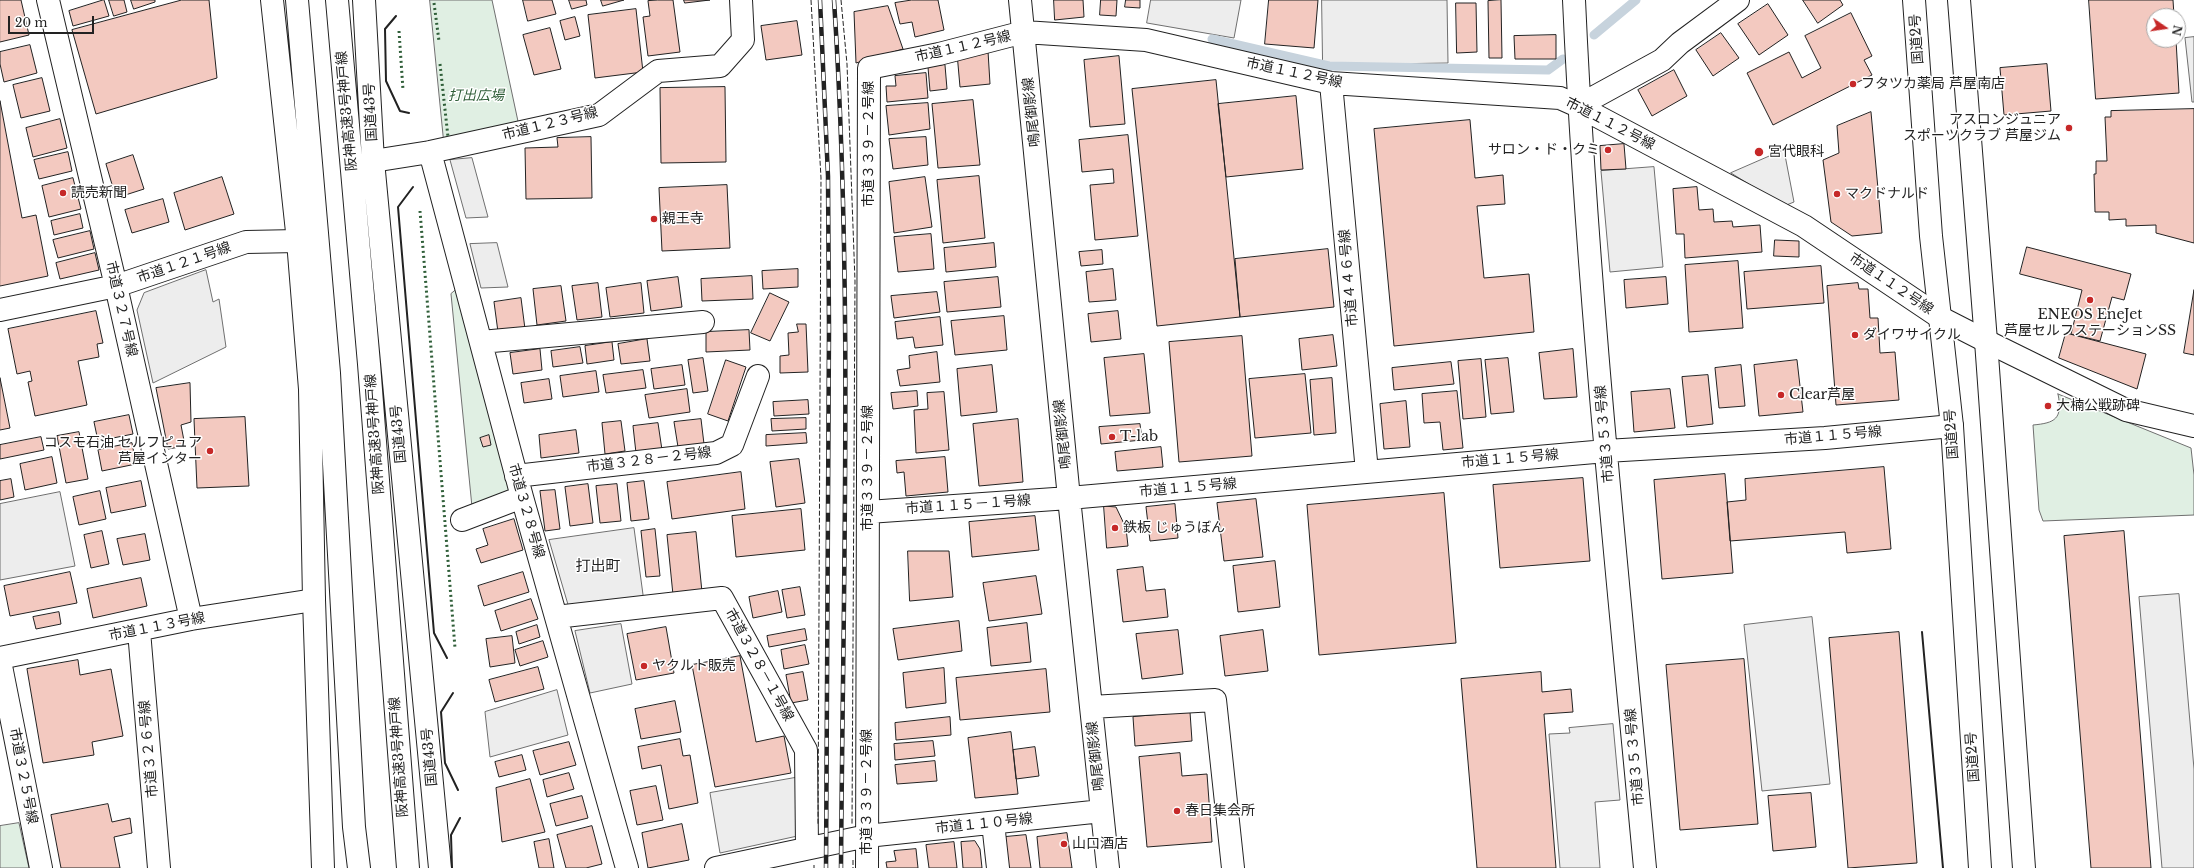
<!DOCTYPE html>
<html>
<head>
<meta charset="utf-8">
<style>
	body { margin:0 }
	#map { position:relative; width:2194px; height:868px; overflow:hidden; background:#fff; font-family:"Libre Baskerville",serif }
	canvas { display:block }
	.north { position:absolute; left:2146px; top:8px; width:40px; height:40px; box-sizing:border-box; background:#fff; border:1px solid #a7a7a7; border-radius:50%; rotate:103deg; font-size:11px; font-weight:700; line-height:16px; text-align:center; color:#222 }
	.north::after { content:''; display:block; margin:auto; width:14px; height:18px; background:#c62828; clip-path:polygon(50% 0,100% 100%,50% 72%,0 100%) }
	.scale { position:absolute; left:8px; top:16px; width:86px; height:18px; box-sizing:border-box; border:2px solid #222; border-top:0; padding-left:5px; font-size:12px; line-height:14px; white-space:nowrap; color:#222; -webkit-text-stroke:3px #fff; paint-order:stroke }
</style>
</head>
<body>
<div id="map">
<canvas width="2194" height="868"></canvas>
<div class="north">N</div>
<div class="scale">20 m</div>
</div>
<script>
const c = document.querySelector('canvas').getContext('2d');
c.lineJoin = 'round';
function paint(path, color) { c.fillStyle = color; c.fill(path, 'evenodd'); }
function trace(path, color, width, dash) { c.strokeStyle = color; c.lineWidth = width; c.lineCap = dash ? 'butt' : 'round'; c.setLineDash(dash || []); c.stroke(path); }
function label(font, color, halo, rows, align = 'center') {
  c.font = font + ' "Libre Baskerville","Noto Sans JP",serif'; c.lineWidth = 3; c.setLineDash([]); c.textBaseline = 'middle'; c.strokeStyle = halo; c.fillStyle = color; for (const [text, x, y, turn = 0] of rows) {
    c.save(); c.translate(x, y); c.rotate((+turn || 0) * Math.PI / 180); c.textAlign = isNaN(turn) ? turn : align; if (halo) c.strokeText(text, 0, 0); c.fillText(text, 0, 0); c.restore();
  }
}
const green = new Path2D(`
	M430 0H492L519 126 444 141Z
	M457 289 514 489 472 507 451 294Z
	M2058 394 2191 448 2194 475V515L2043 521 2039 510 2033 425C2055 423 2063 419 2058 394Z
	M19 823 29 868H0V826Z`);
paint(green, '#e0efe3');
trace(green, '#6f6f6f', 1);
const parking = new Path2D(`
	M1151 0H1241L1234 38 1147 23Z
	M1322 0H1447L1448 63 1323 65Z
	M2194 37V102H2192L2185 38Z
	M1784 150 1794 202 1784 206 1731 173Z
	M472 158 488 217 466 218 450 160Z
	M1654 167 1663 267 1610 272 1601 171Z
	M497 243 508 287 481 288 470 244Z
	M206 270 213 302 219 299 226 347 153 383 137 310 144 293Z
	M60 492 75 566 0 580V504Z
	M634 528 644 602 569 608 549 540Z
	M2179 594 2194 769V868H2162L2139 597Z
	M1812 617 1830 784 1762 791 1744 625Z
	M621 624 632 684 590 693 575 631Z
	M557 690 568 735 490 757 485 712Z
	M1613 724 1620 800 1595 802 1600 868H1560L1549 734 1570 733 1569 728Z
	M800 777 802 835 720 853 710 793Z`);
paint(parking, '#ededed');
trace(parking, '#6f6f6f', 1);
trace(new Path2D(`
	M1594 35 1636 0
	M1212 39 1329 66 1548 70 1563 59`), '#c7d3dd', 9);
const building = new Path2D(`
	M0 0H21L29 35 0 42Z
	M104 0 109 16 73 26 69 11Z
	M109 0H124L127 12 114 16Z
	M131 0H155V2L134 9Z
	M182 0H209L217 78 96 114 72 30Z
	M523 0H552L556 14 528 21Z
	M569 0H586L587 5 572 9Z
	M601 0H624L603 6Z
	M658 0H673L680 52 648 56 643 17 650 16 648 1Z
	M684 0H710L685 3Z
	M912 0H938L944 30 915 37 912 22 900 24 895 3Z
	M1054 0H1083L1084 17 1055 20Z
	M1101 0H1117L1116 16 1100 15Z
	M1126 0H1140V8L1125 7Z
	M1269 0H1318L1314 48 1265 44Z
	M1501 0 1502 58H1489L1488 1Z
	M1803 0H1840L1843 5 1818 23Z
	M2089 0H2173L2174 16H2154V40H2176L2179 93 2096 99Z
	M1456 3H1476L1477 52 1457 53Z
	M1768 4 1788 35 1759 55 1738 24Z
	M888 6 903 49 856 63 854 12Z
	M636 9 643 72 595 78 588 15Z
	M1851 13 1872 56 1864 60 1872 75 1773 125 1747 73 1789 52 1802 78 1821 68 1805 36Z
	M575 17 580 36 565 40 560 21Z
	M797 21 802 55 766 60 761 26Z
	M550 28 561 69 534 75 523 35Z
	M1721 33 1739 58 1713 76 1696 50Z
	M1556 35V59H1515L1514 36Z
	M30 45 37 73 4 82 0 64V52Z
	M988 51 990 84 960 87 957 53Z
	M1119 56 1125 124 1090 127 1084 60Z
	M2047 64 2051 111 2004 115 2000 68Z
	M945 65 947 89 930 91 928 67Z
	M1674 70 1687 96 1652 116 1638 90Z
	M926 73 928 98 887 102 886 86H896L895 76Z
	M42 78 50 111 21 118 13 85Z
	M1216 80 1240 317 1157 326 1132 89Z
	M725 87 726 162 661 163 660 88Z
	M1296 96 1303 169 1226 177 1218 104Z
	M973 100 980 165 938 168 932 104Z
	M0 101 22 218 36 215 48 276 0 286Z
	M928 103 930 129 889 135 886 106Z
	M2194 109V243L2156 233V225L2126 226V219L2109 220V212H2095L2094 174H2096V161H2107L2105 117H2111V111Z
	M1871 112 1882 233 1852 236 1831 222 1823 160 1839 153 1837 126Z
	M60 119 67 148 33 157 26 128Z
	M1470 120 1475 178 1503 175 1505 204 1477 206 1484 278 1529 274 1534 332 1394 346 1374 129Z
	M1128 135 1138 236 1095 240 1090 185 1114 183 1113 169 1082 172 1079 140Z
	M591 137 592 198 526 199 525 148 558 147 557 138Z
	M926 137 928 165 893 169 889 139Z
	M1624 144 1626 169 1601 170 1600 146Z
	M68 152 72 171 39 179 34 160Z
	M133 155 144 189 116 198 106 164Z
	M979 176 985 238 943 243 937 180Z
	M222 177 234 214 185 230 174 193Z
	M925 177 932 227 894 233 889 182Z
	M73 178 81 209 49 217 42 186Z
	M727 185 730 248 662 251 659 188Z
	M1697 187 1699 210 1713 209 1714 222 1732 221 1733 227 1760 225 1762 252 1685 258 1684 234H1676L1673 189Z
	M163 199 169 222 132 233 125 210Z
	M80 214 83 228 54 235 51 221Z
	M90 231 94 249 58 258 53 240Z
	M931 234 934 269 898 272 894 237Z
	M1775 240 1799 241V257L1774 256Z
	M994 243 996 267 946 272 944 248Z
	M2027 247 2131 274 2124 300 2112 297 2100 341 2071 334 2082 290 2020 274Z
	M1328 249 1334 307 1240 317 1235 259Z
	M1102 250 1103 264 1081 266 1079 252Z
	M95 253 99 270 60 279 56 263Z
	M1738 261 1743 328 1689 332 1685 265Z
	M1821 266 1824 303 1747 309 1744 272Z
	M798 269V287L763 289 762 271Z
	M1113 269 1116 300 1089 302 1086 272Z
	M752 276 753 299 702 301 701 279Z
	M678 277 682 307 651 311 647 281Z
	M998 277 1001 307 947 312 944 282Z
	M1666 277 1668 304 1626 308 1624 280Z
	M598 283 602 317 577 320 572 286Z
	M641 283 644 313 610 317 606 288Z
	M1858 283 1859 289H1868L1870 318H1878L1880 353 1895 352 1899 400 1836 405 1827 286Z
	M561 286 566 321 537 325 533 289Z
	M2194 290V355L2184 353Z
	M937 292 940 312 894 318 891 296Z
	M770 293 789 302 770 341 751 333Z
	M521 298 525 329 498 332 494 302Z
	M96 311 103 343 97 344 99 357 78 361 87 405 35 416 28 382 32 381 30 371 17 374 8 329Z
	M1118 311 1121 339 1091 342 1088 314Z
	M1004 316 1007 350 955 355 951 321Z
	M940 317 943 345 915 348 913 337 897 339 895 322Z
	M797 324H806L808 372 780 373V356L789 355 788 333 798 332Z
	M749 330 750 350 706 352V332Z
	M2066 333 2146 354 2137 389 2059 358Z
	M1333 335 1337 366 1302 370 1299 339Z
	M1242 336 1252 456 1179 462 1169 342Z
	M647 339 650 361 621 364 618 344Z
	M612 342 614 360 587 364 585 346Z
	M580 347 583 363 553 367 551 351Z
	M540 349 542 370 513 374 510 353Z
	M1573 349 1577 397 1544 399 1539 353Z
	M937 352 940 382 900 386 897 370 910 368 909 356Z
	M1144 354 1150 413 1110 416 1104 358Z
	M703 358 708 391 693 393 688 360Z
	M1508 358 1514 412 1491 414 1485 360Z
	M1481 359 1486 417 1463 419 1458 361Z
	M726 360 746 367 728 421 708 414Z
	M1797 360 1803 412 1759 416 1754 365Z
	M1451 362 1454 384 1394 390 1392 368Z
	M682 365 685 385 654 389 651 369Z
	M992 365 997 412 961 416 957 369Z
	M1741 365 1745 406 1719 408 1715 368Z
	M643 370 646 388 606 393 603 375Z
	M596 371 599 392 563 397 560 376Z
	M1305 374 1311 433 1255 438 1249 379Z
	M1708 375 1713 424 1687 427 1682 377Z
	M0 378 10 428 0 430Z
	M1332 378 1336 433 1314 435 1310 380Z
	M549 379 552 399 524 403 521 383Z
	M190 383 191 422 181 425 185 446 168 449 156 388Z
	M687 389 690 412 649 418 645 395Z
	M1670 389 1675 428 1634 432 1631 392Z
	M917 391 918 406 893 409 891 393Z
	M1457 391 1463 448 1443 450 1440 422 1424 423 1422 394Z
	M944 392 949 450 916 453 914 410 928 409 927 393Z
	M808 400 809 414 774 416 773 402Z
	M1406 401 1410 447 1384 449 1380 404Z
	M129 415 133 434 98 441 94 422Z
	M245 417 249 486 197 488 194 419Z
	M806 418V429L772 431 771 419Z
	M701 419 704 444 678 447 674 422Z
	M1018 419 1023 482 979 486 973 424Z
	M621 421 625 451 605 454 602 423Z
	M658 423 662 450 636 453 633 426Z
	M1140 424 1142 440 1101 444 1099 427Z
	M576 430 579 453 541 458 539 435Z
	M79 432 88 479 66 483 57 436Z
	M806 433 807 443 766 446V435Z
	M489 435 491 445 483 447 480 438Z
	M41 437 44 450 0 459V445Z
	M132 443 136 464 102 471 98 450Z
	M1161 447 1163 467 1117 471 1115 452Z
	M52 457 57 483 25 490 20 464Z
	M945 457 948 492 906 496 904 472 897 473 896 461Z
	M799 459 805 503 776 507 770 462Z
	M1884 467 1891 549 1847 553 1845 532 1730 541 1727 502 1746 500 1745 479Z
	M741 472 745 509 672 519 667 482Z
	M1725 474 1733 573 1662 579 1654 480Z
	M1583 478 1590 561 1500 568 1493 485Z
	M11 479 14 497 0 500V481Z
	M141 481 146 506 111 513 106 488Z
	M644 481 649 519 631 521 627 483Z
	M588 484 593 523 570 526 565 487Z
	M617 484 621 521 600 523 596 486Z
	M555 490 560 529 545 531 540 491Z
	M100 491 106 519 79 525 73 497Z
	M1444 493 1456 643 1319 655 1307 505Z
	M1256 499 1263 557 1224 561 1217 503Z
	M1175 504 1178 538 1150 541 1146 507Z
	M1104 506 1116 507 1126 528 1128 546 1107 548Z
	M801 509 805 550 736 557 732 516Z
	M1035 516 1039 550 972 557 969 522Z
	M514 519 523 550 481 563 476 549 488 545 483 529Z
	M655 529 660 576 646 577 641 531Z
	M102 531 109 564 91 568 84 535Z
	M2124 531 2151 868H2091L2064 536Z
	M696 532 702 592 673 595 667 535Z
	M145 534 150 560 123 565 117 539Z
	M908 551H949L953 597 910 601Z
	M1275 561 1280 607 1238 612 1233 566Z
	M1143 567 1146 591 1165 589 1168 617 1123 622 1117 570Z
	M70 572 77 603 10 616 4 586Z
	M523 572 529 592 484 606 478 586Z
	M1036 576 1042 614 989 621 983 583Z
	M141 578 147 606 93 618 87 589Z
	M800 587 805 615 787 618 782 590Z
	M778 591 782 612 753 618 749 597Z
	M531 599 538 619 501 631 495 611Z
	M59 612 61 624 36 629 33 617Z
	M959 621 962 651 898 660 893 629Z
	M1027 623 1031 662 991 666 987 628Z
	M537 625 540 637 519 644 516 632Z
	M666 627 674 673 636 680 627 634Z
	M805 629 807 640 769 647 767 636Z
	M1178 630 1183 674 1142 679 1136 634Z
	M1263 630 1268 671 1225 676 1220 636Z
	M1899 632 1917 863 1848 868 1829 638Z
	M512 636 515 663 490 667 486 639Z
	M543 641 548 657 520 666 515 650Z
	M805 645 809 664 784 669 781 650Z
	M740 656 756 742 784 736 791 773 715 787 692 665Z
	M1744 659 1758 824 1680 830 1666 665Z
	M78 660 80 675 111 669 123 736 92 742 94 755 43 763 27 669Z
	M538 667 544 689 495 702 489 680Z
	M944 668 946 703 906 708 903 673Z
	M1046 669 1050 712 960 720 956 678Z
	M803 672 808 700 791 703 786 675Z
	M1541 672 1542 692 1571 689 1573 712 1544 714 1556 868H1477L1461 679Z
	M675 701 681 732 641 739 635 709Z
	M1190 712 1192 741 1135 746 1133 717Z
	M950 717 951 735 896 740 895 723Z
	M1011 732 1018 794 975 798 968 738Z
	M680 739 683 756 690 755 698 803 669 809 661 765 642 769 638 747Z
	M933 741 935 756 895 760 894 744Z
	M569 742 576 765 540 775 533 751Z
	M1035 747 1039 776 1016 779 1013 750Z
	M1180 753 1182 776 1207 774 1212 842 1147 847 1139 757Z
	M522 755 526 770 499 777 495 762Z
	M935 761 937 781 897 784 895 765Z
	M569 773 574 789 547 797 543 780Z
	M530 779 545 832 502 842 496 788Z
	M656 786 663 820 637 825 630 791Z
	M1811 793 1816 847 1773 851 1768 796Z
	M582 796 588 818 556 826 550 804Z
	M108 804 112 822 130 818 132 833 114 837 120 868H61L51 815Z
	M682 824 689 860 648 868 642 833Z
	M592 826 602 864 586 868H566L557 835Z
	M1067 833 1072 868H1040L1037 837Z
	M1026 835 1031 868H1009L1005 837Z
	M549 839 554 868H539L534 842Z
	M975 841 980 849 982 868H963L961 842Z
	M954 842 957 868H929L926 845Z
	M916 849 918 868H887L886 862 896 861 894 851Z`);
paint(building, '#f3c9c0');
trace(building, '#222', 1);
const minor = new Path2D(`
	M48 0 116 286 191 619
	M1020 0 1069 498 1108 868
	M1574 0C1587 290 1618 579 1645 868
	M1331 83 1367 472
	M1578 106 1662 60 1680 43 1738 0
	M430 152 522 497 627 868
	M373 161 430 152 599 115 658 71 720 66 743 40 741 0
	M0 310 116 286 246 242 298 241
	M481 342 703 322
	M516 476 716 453 732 445 758 376
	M868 512 1069 498 1606 451 1825 438 1952 426
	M462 520 522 497
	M556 617 722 598 806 750 807 847
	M139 631 159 868
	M0 658 191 619 314 600
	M0 661 41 868
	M1091 707 1215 700 1233 868
	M993 823 998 868
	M716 868 867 836 1102 811
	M867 868 869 68 939 54 1024 32 1146 40 1331 83 1560 98 1578 106 1804 226 1941 318 1986 341 2126 410 2194 426`);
const highway = new Path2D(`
	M272 0 298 241 310 389 314 600 323 868
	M297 0 329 373 354 827 359 868
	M337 0 369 364 408 868
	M364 0 373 161 440 868
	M1914 0 1931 236 1952 426 1980 868
	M1959 0 1986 341 2024 868`);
trace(minor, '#222', 24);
trace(highway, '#222', 24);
trace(minor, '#fff', 22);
trace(highway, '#fff', 22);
const rail = new Path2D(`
	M820 0 828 176 829 329 826 868
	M834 0C853 288 843 579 841 868`);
trace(rail, '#222', 4.5);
trace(rail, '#fff', 3, [9]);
trace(new Path2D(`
	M434 3 439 41
	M399 31 403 90
	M440 64 448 137
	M420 211 455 648`), '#2f5e38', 3, [2, 3]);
trace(new Path2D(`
	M811 0 821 178 818 825
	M841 0 847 64 855 281 852 825
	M853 860V868
	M814 868V865`), '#222', 1, [5, 2]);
trace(new Path2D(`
	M396 16 385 29 386 81 400 111 409 113
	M413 187 398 207 434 633 447 658
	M1922 632 1943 868
	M453 693 441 712 445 763 458 790
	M452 868 451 835 460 818`), '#222', 2);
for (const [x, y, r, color] of [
	[1853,84,4,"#c62828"],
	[2069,128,4,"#c62828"],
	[1608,150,4,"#c62828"],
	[1759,152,5,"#c62828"],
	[63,193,4,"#c62828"],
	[1837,194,4,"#c62828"],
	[654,219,4,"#c62828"],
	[2090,300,4,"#c62828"],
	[1855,335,4,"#c62828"],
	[1781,395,4,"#c62828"],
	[2048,406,4,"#c62828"],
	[1112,437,4,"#c62828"],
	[210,451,4,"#c62828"],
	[1115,528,4,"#c62828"],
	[644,666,4,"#c62828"],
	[1177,811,4,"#c62828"],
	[1064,844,4,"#c62828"]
]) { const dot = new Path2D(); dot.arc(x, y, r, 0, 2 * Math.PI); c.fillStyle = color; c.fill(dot); trace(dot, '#fff', 1.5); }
label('14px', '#222', '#fff', [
	["国道2号",1917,39,-94],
	["市道１１２号線",963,47,-13],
	["市道１１２号線",1294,73,12],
	["阪神高速3号神戸線",347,111,-95],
	["国道43号",371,112,-93],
	["鳴尾御影線",1032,112,-96],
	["市道１２３号線",550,124,-14],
	["市道１１２号線",1610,124,27],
	["市道３３９－２号線",869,144,-90],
	["市道１２１号線",184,263,-19],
	["市道４４６号線",1349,278,-95],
	["市道１１２号線",1891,284,34],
	["市道３２７号線",121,309,77],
	["阪神高速3号神戸線",375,434,-94],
	["国道43号",399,434,-95],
	["鳴尾御影線",1063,434,-96],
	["市道３５３号線",1605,434,-95],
	["国道2号",1952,434,-94],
	["市道１１５号線",1833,436,-5],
	["市道１１５号線",1510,459,-5],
	["市道３２８－２号線",649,460,-7],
	["市道３３９－２号線",868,468,-90],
	["市道１１５号線",1188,488,-5],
	["市道１１５－１号線",968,505,-4],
	["市道３２８号線",526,511,74],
	["市道１１３号線",157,627,-11],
	["市道３２８－１号線",759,665,61],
	["市道３２６号線",149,749,-95],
	["鳴尾御影線",1096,756,-96],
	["阪神高速3号神戸線",399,757,-94],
	["国道43号",430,757,-95],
	["市道３５３号線",1635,757,-95],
	["国道2号",1973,757,-94],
	["市道３２５号線",23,776,79],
	["市道３３９－２号線",867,792,-90],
	["市道１１０号線",984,824,-6]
]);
label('14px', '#222', '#fff', [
	["フタツカ薬局 芦屋南店",1861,84],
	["アスロンジュニア",2061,120,"right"],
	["スポーツクラブ 芦屋ジム",2061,136,"right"],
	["サロン・ド・クミ",1600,150,"right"],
	["宮代眼科",1768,152],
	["読売新聞",71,193],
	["マクドナルド",1845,194],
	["親王寺",662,219],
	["ENEOS EneJet",2090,315,"center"],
	["芦屋セルフステーションSS",2090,331,"center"],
	["ダイワサイクル",1863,335],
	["Clear芦屋",1789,395],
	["大楠公戦跡碑",2056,406],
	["T-lab",1120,437],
	["コスモ石油 セルフピュア",202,443,"right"],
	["芦屋インター",202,459,"right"],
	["鉄板 じゅうぼん",1123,528],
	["ヤクルト販売",652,666],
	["春日集会所",1185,811],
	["山口酒店",1072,844]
], 'left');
label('italic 14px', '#2f5e38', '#fff', [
	["打出広場",476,96]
]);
label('15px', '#222', '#fff', [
	["打出町",598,567]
]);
</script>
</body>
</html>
